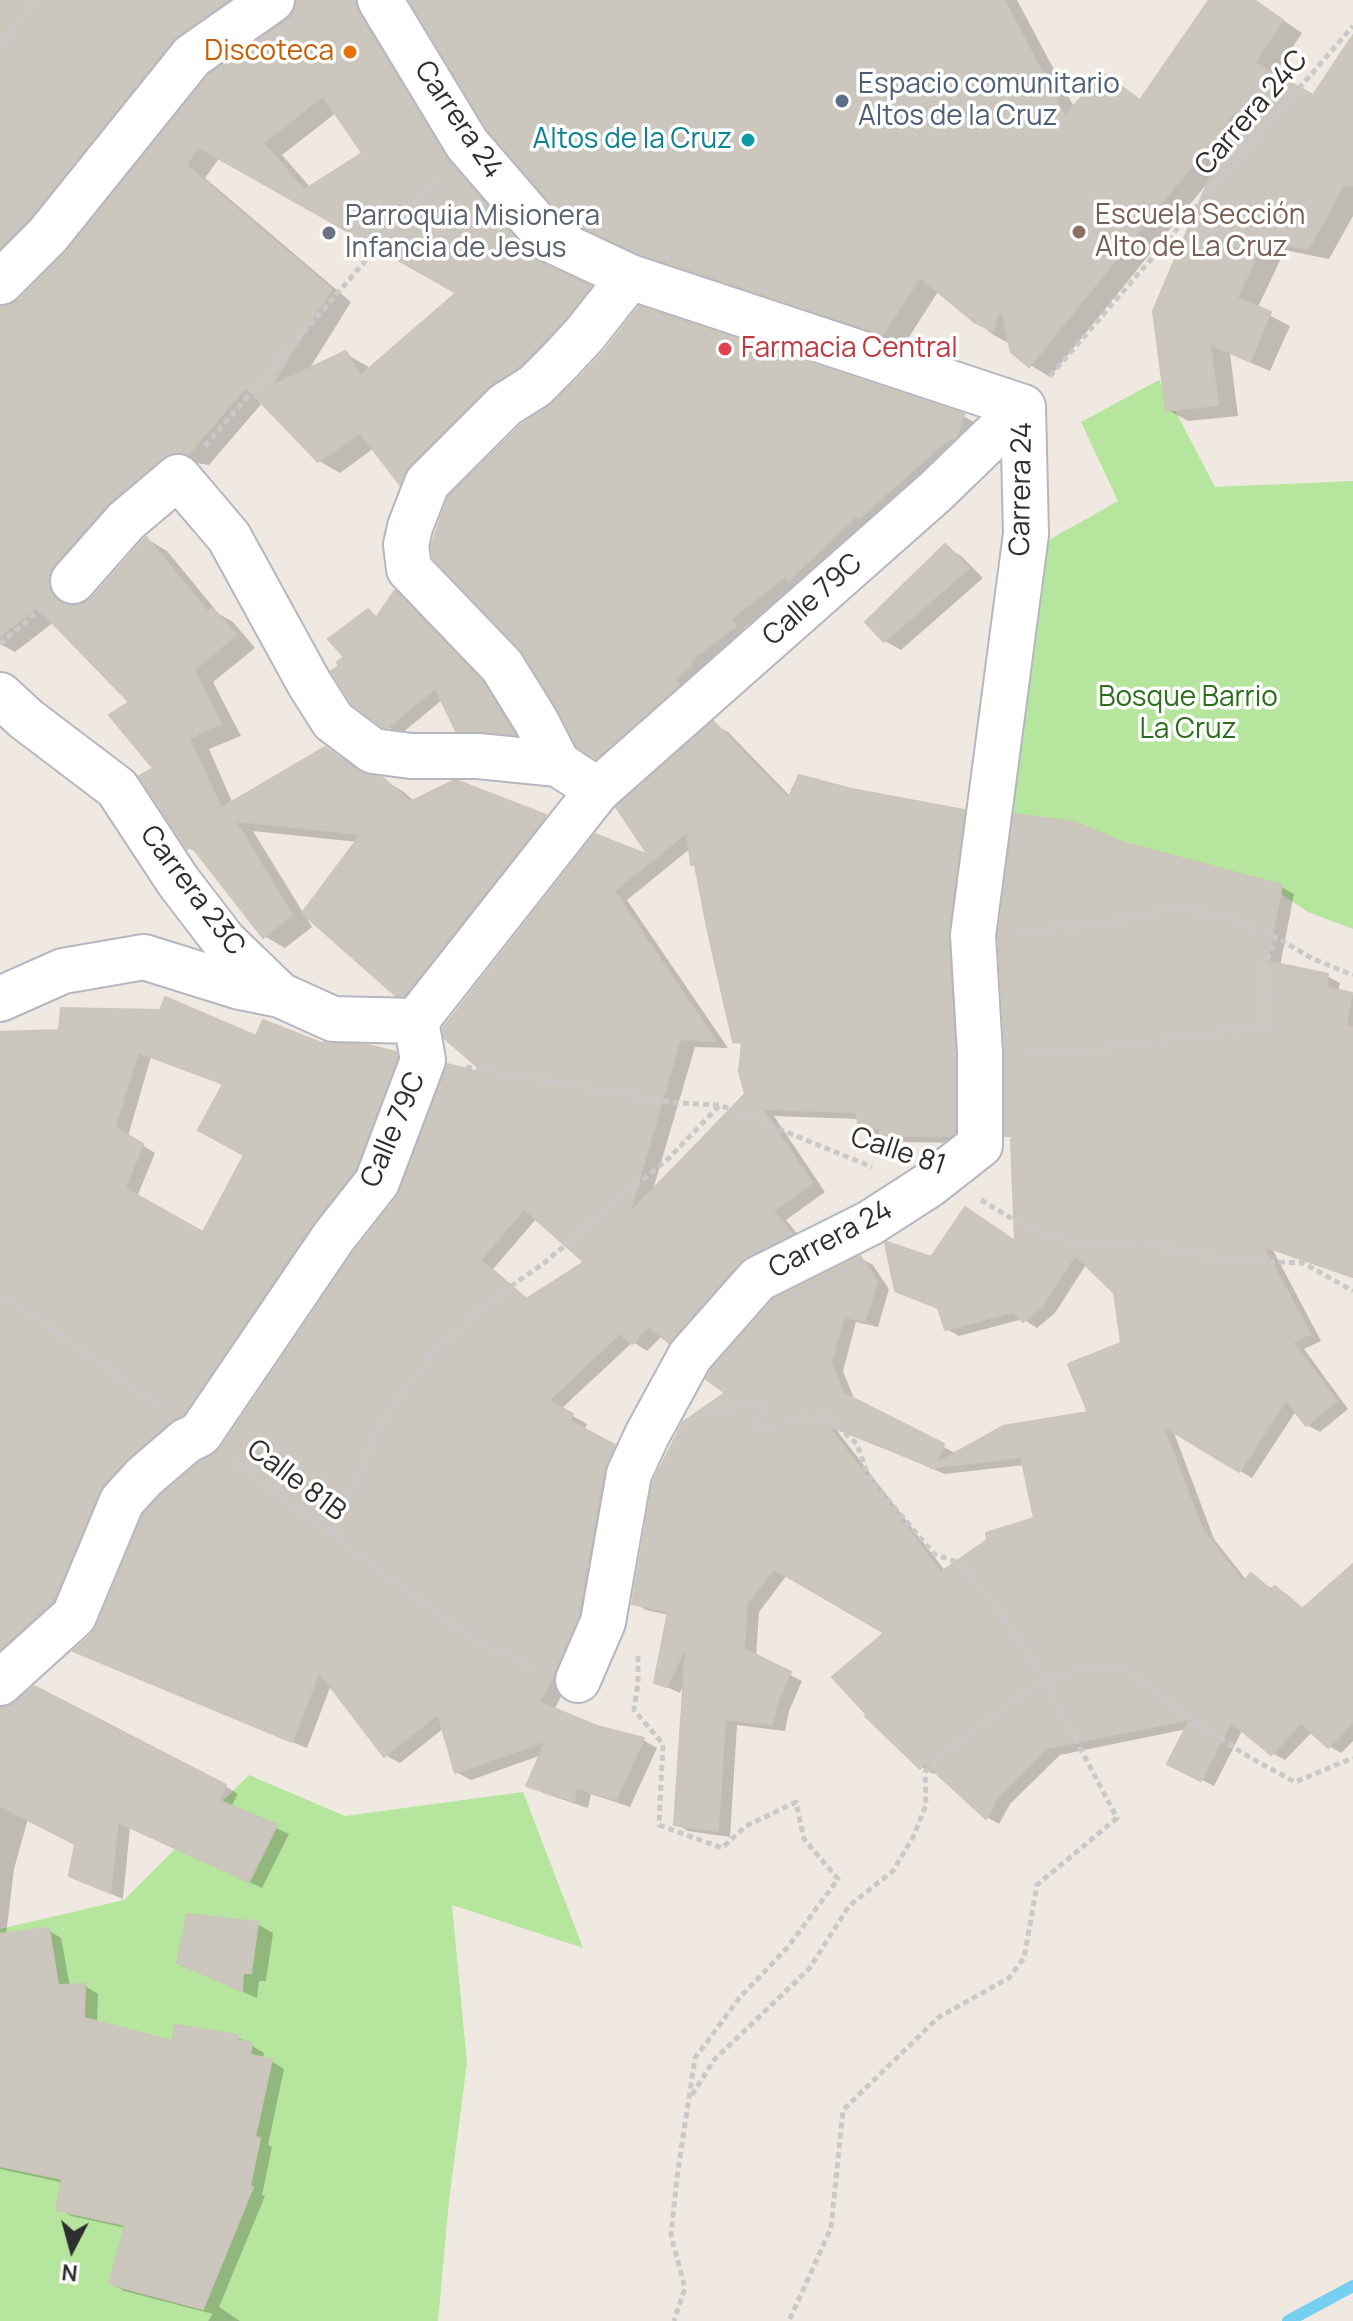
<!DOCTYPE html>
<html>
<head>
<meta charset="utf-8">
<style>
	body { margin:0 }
	#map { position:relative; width:1353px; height:2321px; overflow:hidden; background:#efe9e1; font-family:Manrope,sans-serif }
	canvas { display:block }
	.north { position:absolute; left:32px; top:2209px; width:80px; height:80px; -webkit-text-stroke:6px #fff; paint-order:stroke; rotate:186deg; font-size:22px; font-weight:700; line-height:32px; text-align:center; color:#2e2e2e }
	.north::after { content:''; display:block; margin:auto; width:28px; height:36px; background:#2e2e2e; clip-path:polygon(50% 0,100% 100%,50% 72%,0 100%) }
</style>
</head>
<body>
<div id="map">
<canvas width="1353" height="2321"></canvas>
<div class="north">N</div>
</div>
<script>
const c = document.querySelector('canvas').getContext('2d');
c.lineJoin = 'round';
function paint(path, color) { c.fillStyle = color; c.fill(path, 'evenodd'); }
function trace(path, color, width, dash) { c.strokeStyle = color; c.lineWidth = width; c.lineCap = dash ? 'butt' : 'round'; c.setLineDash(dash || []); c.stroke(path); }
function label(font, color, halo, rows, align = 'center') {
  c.font = font + ' Manrope,sans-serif'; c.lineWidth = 7; c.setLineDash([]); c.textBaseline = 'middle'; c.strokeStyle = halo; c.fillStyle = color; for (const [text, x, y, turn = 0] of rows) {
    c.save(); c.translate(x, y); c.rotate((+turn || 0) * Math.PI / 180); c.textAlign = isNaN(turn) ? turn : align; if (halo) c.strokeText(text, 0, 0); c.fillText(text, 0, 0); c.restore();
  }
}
paint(new Path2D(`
	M1159 380 1215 487 1353 481V929L1308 912 1265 883 1155 879 1006 863 1040 545 1118 501 1081 422Z
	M249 1775 345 1816 523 1792 583 1948 452 1905 467 2063 449 2200 438 2321H0V1929L124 1900Z`), '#b6e59e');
paint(new Path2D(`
	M0 0H265L0 282Z
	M299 0H378L466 171 551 270 610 300 421 495 401 483 374 448 340 473 319 461 263 402 209 465 196 463 183 468 69 602 73 607 82 606 93 599 147 539 167 551 219 614 233 622 255 648 213 682 241 736 209 749 233 804 325 749 365 775 382 779 404 792 415 802 457 783 545 817 565 829 419 1006 397 994 358 842 253 831 312 927 285 948 264 936 201 855 189 848 156 768 132 702 54 622 15 652 0 644V307L9 308 20 301 288 22 297 11ZM337 112 364 154 311 188 282 155ZM220 157 459 293 370 370 367 366 346 354 308 371 351 302 205 178Z
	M411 0H1017L1075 109 1103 76 1142 101 1211 0H1254L1302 33 1273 76 1353 119V216L1329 259 1285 250 1257 309 1290 326 1270 371 1230 354 1238 416 1188 421 1168 410 1209 181 1050 377 1030 365 1012 345 992 334 939 290 904 345 662 265 587 230Z
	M963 416 978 424 800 584 744 628 749 635 612 766 579 745Z
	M946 547 961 556 983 578 901 650 885 641Z
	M395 593 408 600 495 691 526 741 471 737 458 730 443 699 401 734 384 725 342 666 368 611 379 618Z
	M714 724 728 732 791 797 851 791 964 812 978 821 966 1143 897 1142 884 1135H876L861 1127 859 1119 774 1116 825 1192 786 1220 805 1243 684 1349 663 1335 647 1351 633 1342 561 1409 587 1424 584 1431 628 1455 569 1681 554 1710 597 1728 643 1740 657 1748 630 1807 591 1794 588 1808 543 1793 529 1785 542 1755 471 1780 456 1772 444 1728 400 1763 385 1755 331 1685 307 1748 90 1658 76 1650 92 1636 222 1449 494 1078 445 1028 653 859ZM691 848 693 864 696 866 735 1041 744 1046 747 1094 652 1193 695 1047 728 1048 627 900ZM537 1218 587 1262 529 1300 493 1269Z
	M1125 845 1281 887 1294 894 1280 966 1327 976 1340 983 1338 992 1353 995V1278L1273 1250 1321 1341 1304 1349 1348 1409 1320 1432 1307 1425 1296 1411 1252 1478 1173 1430 1214 1539 1247 1581 1252 1575 1272 1590 1275 1588 1288 1595 1304 1609 1353 1567V1741L1341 1753 1329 1746 1313 1731 1285 1760 1272 1753 1243 1729 1214 1786 1182 1770 1187 1729 1060 1755 1010 1804 999 1824 987 1817 937 1771 933 1774 921 1767 888 1633 787 1575 759 1612 756 1657 802 1681 789 1711 785 1731 737 1725 730 1837 688 1831 676 1824 685 1681 680 1693 656 1682 669 1615 646 1610 634 1603 728 1393 860 1258 873 1265 889 1289 878 1327 856 1322 843 1371 855 1401 957 1454 1091 1414 1123 1344 1116 1293 1087 1263 1055 1313 1037 1328 1023 1319 959 1336 947 1329 940 1309 897 1290 932 1260 1017 1244 1014 1139 1007 1135ZM835 1428 945 1474 1024 1465 1036 1519 946 1572Z
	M257 1038 395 1054 409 1061 368 1177 66 1608 0 1668V1050ZM151 1057 225 1085 247 1155 204 1235 137 1197 155 1153 128 1136Z
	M0 1709 225 1786 238 1794 231 1807 289 1834 262 1888 130 1827 123 1899 84 1882 78 1843 28 1819 14 1869 6 1935 48 1930 61 1938 70 1986H85L98 1994 97 2023 173 2043 238 2037 264 2053 263 2060 271 2061 284 2069 268 2145 272 2147 262 2195 265 2196 219 2307 240 2321H208L213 2314 124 2291 111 2283 126 2228 71 2216 58 2209 64 2183 0 2169Z
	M257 1924 273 1933 266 1981H259L257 1998 195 1971 179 1962Z`), '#0003');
trace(new Path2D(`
	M1288 2321 1353 2286`), '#75cff0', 12);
const building = new Path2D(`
	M0 0H228L173 40 29 218 0 248Z
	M297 0H355L359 13 448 160 531 256 538 262 591 286 566 318 519 366 488 387 409 465 400 485 360 433 318 462 246 387 188 454 174 452 162 458 107 504 54 564 49 575V588L57 600 69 606 82 604 92 598 146 537 208 612 212 608 236 635 194 670 221 724 189 738 221 808 325 747 359 771 383 778 410 802 453 781H458L546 815 404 996H396L302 913 361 834 235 821 292 915 263 938 192 847 187 849 139 776 153 768 109 715 129 702 37 607 0 636V306H8L19 300 67 251 209 74 286 20 294 11ZM323 96 362 153 304 190 263 143ZM198 147 290 199 456 293 360 376 346 351 271 386 331 289 186 165Z
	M409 0H1004L1065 116 1103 73 1140 100 1209 0H1254L1283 20 1254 63 1313 95 1353 35V185L1343 186 1308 249 1264 240 1237 298 1271 312 1250 361 1210 344 1218 405 1166 411 1153 311 1237 114 1235 112 1029 367 1011 352 1001 307 993 331 974 322 920 277 883 334 639 254 564 219 487 129Z
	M639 306 964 414 957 436 945 442 859 518 856 516 789 580 785 576 731 619 736 626 690 661 692 665 674 680 679 685 596 759 577 747 557 708 520 649 433 558 431 546 448 497 521 425 552 404 578 379 605 350Z
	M945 544 969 568 884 642 865 622Z
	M395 590 482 681 515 735 456 731 435 688 387 728 383 727 352 704 331 671 339 666 337 662 344 657 328 639 368 609 376 618Z
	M713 721 788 799 799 775 852 789 964 810 948 936 955 1054V1133L951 1136 880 1135V1128H859L856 1112 762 1109 812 1183 773 1211 792 1234 740 1262 669 1343 649 1326 632 1344 620 1333 549 1400 573 1414 570 1421 615 1445 604 1469 579 1615 555 1673 539 1702 597 1726 644 1738 616 1800 576 1788 574 1801 526 1786 546 1741 455 1773 438 1714 384 1757 319 1672 292 1742 73 1651 91 1635 97 1626 143 1515 161 1495 200 1462 221 1448 353 1253 397 1197 447 1064 486 1074 444 1038 443 1028 595 834 648 855 616 807ZM687 832 691 865H695L708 932 733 1042 742 1043 739 1071 745 1094 629 1214 680 1039 716 1041 614 891ZM524 1209 584 1262 526 1299 480 1260Z
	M1014 814 1074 822 1125 843 1282 885 1267 961 1328 974 1326 987 1352 993 1346 1026 1353 1027V1277L1263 1246 1310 1334 1293 1342 1337 1401 1306 1426 1286 1400 1239 1472 1163 1426 1202 1529 1243 1582 1251 1573 1270 1589 1275 1586 1302 1609 1353 1564V1722L1328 1748 1301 1723 1271 1755 1231 1722 1201 1781 1167 1764 1190 1719 1046 1748 998 1797 986 1819 925 1763 920 1769 865 1716 866 1714 832 1677 884 1633 774 1569 747 1604 744 1649 791 1672 777 1703 772 1725 725 1719 718 1831 674 1825 686 1645 667 1687 654 1683 668 1612 632 1604 653 1482 683 1422 725 1393 706 1379 711 1370 774 1299 860 1256 877 1281 865 1321 844 1317 831 1363 843 1393 944 1444 935 1464 1003 1426 1088 1412 1068 1364 1121 1343 1114 1293 1075 1255 1042 1306 1023 1322 1013 1312 945 1330 938 1308 895 1291 885 1243 887 1242 931 1257 965 1207 1015 1241 1011 1140 1013 1136H1005V1052L998 936ZM827 1425 930 1466 931 1468 1021 1457 1034 1518 986 1533 987 1540 941 1572Z
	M165 997 256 1036 263 1020 324 1044V1042L368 1045 396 1052 397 1058 355 1170 312 1224 183 1415 170 1422 128 1458 103 1485 53 1601 0 1649V1032L59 1030 61 1008 160 1010ZM138 1052 223 1084 198 1130 244 1155 203 1232 125 1188 143 1144 115 1127Z
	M34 1686 226 1785 218 1800 277 1825 249 1882 118 1822 110 1893 69 1876 75 1844 0 1806V1707H6L16 1702Z
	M187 1914 258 1922 251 1973H243L242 1991 177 1963Z
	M49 1928 58 1985 85 1984 84 2018 172 2041 175 2025 238 2035V2040L252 2043 250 2055 272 2059 255 2137 260 2138 250 2186 253 2187 203 2309 109 2284 125 2225 56 2210 62 2179 0 2166V1934Z`);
paint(building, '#cbc7bf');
trace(building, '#cbc5ba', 2);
const street = new Path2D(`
	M380 0 467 144 549 239 630 277 1023 407
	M1 282 48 235 192 56 272 0
	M73 581 126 521 178 477 229 537 309 683 333 721 373 751 411 756H478L558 764 598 790
	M0 695 26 719 117 788 178 881 224 941 280 995 333 1019 416 1021
	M558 764 536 721 502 666 409 569 406 545 410 527 427 483 505 405 535 386 560 361 585 334 630 277
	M0 999 63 971 144 957 240 987 280 995
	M578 1680 603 1622 629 1474 647 1435 690 1356 758 1279 870 1223 929 1185 980 1145V1053L973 935 1026 534 1023 407
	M0 1683 74 1616 122 1501 144 1477 186 1441 200 1434 333 1238 377 1182 423 1060 416 1021 598 790 935 492 1023 407`);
trace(street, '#b4b7c1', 48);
trace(new Path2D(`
	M0 47 37 0
	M1050 376 1353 26
	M205 446 439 176
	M0 644 42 608
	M1018 932 1081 927 1180 908 1230 918 1276 937 1313 959 1353 975
	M1025 1053 1094 1049 1204 1034 1265 1028V966L1276 937
	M466 1067 676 1103 720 1105 872 1167
	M981 1200 1028 1228 1073 1243 1102 1247 1147 1244 1227 1260 1303 1263 1353 1291
	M0 1293 160 1405
	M709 1411 761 1402 763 1408 755 1428 772 1430 797 1417 826 1416 857 1444 868 1476 934 1554 957 1562 997 1608 1046 1683 1117 1818 1037 1885 1024 1958 1009 1978 939 2017 843 2110 831 2228 789 2321
	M235 1461 279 1497 333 1533 459 1629 538 1672
	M333 1533 379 1426 428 1358 476 1311 544 1263 669 1158 719 1106
	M638 1656V1683L634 1710 663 1744 659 1825 722 1848 746 1826 796 1802 804 1839 838 1879 788 1947 741 1996 695 2058 677 2177 671 2235 685 2288 674 2321
	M692 2095 714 2060 809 1969 849 1906 893 1871 913 1837 926 1805 925 1772C971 1734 1046 1663 1108 1666 1128 1667 1156 1691 1171 1703 1192 1721 1218 1737 1241 1752 1259 1763 1277 1772 1295 1782L1353 1758`), '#c9c9c9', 5, [6, 4]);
trace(street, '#fff', 44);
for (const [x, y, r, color] of [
	[350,52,8,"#e8710a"],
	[842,101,8,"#5c6f8a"],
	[748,140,8,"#0f9aa8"],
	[1079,232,8,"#8d6e63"],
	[329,233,8,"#6b7280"],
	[725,349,8,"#e0444e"]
]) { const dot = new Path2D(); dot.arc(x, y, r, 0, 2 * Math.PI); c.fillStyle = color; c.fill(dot); trace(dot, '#fff', 3); }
label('28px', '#c56008', '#fff', [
	["Discoteca",334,52]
], 'right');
label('28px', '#4e5e75', '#fff', [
	["Espacio comunitario",858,85],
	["Altos de la Cruz",858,117]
], 'left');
label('28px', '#2e2e2e', '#fff', [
	["Carrera 24C",1252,113,-49],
	["Carrera 24",458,120,56],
	["Carrera 24",1022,489,-89],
	["Calle 79C",813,600,-42],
	["Carrera 23C",192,891,53],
	["Calle 79C",394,1130,-67],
	["Calle 81",898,1152,18],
	["Carrera 24",831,1240,-28],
	["Calle 81B",296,1481,37]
]);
label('28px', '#0d838f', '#fff', [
	["Altos de la Cruz",732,140]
], 'right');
label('28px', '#785e54', '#fff', [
	["Escuela Sección",1095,216],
	["Alto de La Cruz",1095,248]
], 'left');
label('28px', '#5b616d', '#fff', [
	["Parroquia Misionera",345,217],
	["Infancia de Jesus",345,249]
], 'left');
label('28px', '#be3a42', '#fff', [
	["Farmacia Central",741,349]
], 'left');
label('28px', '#2c6e1b', '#fff', [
	["Bosque Barrio",1188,698],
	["La Cruz",1188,730]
]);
</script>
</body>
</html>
